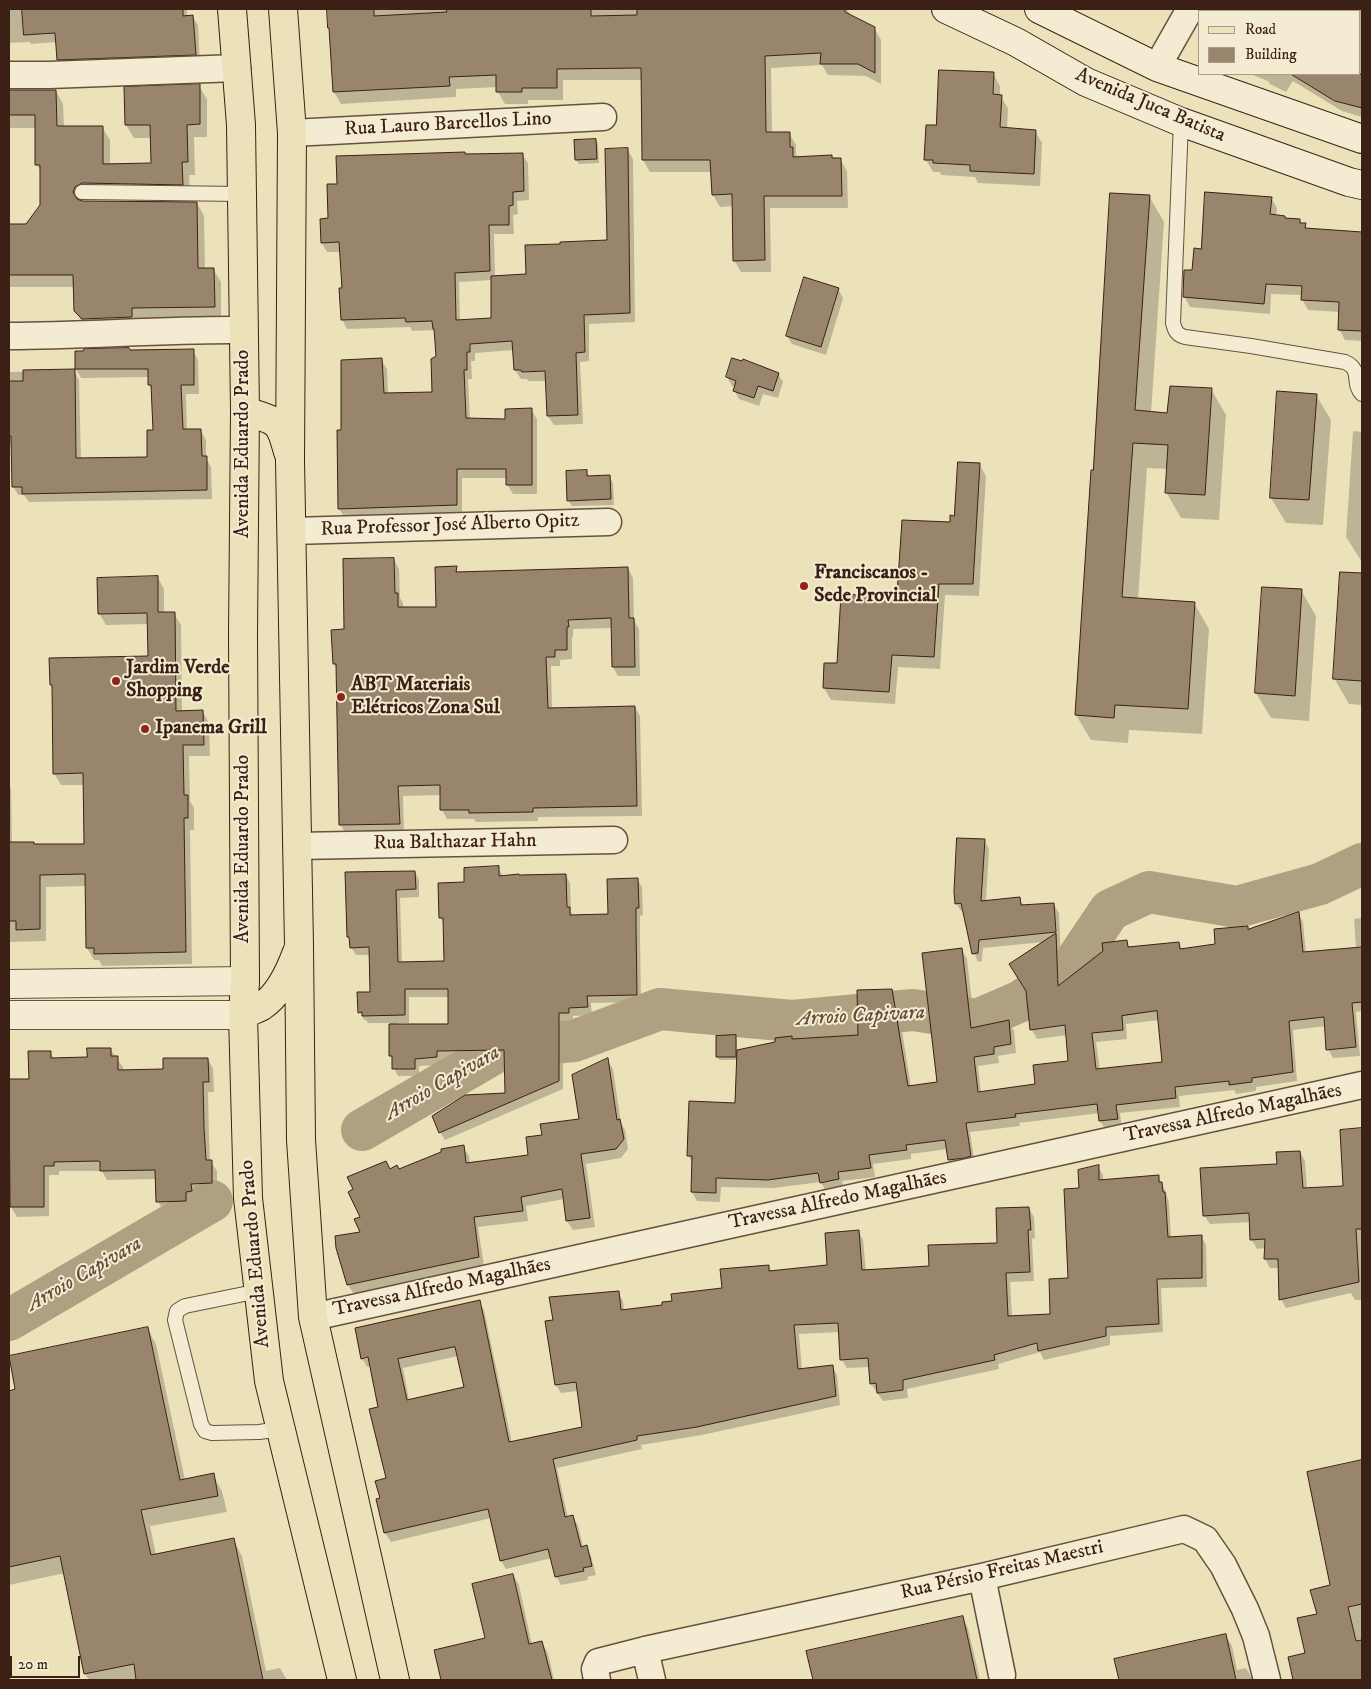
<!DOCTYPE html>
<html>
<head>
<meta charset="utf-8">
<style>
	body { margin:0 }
	#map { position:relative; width:1371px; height:1689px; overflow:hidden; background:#ece2ba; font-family:"IM FELL DW Pica",serif }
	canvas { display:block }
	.frame { position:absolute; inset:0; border:10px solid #3c2016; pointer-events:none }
	.legend { position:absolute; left:1198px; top:10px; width:162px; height:65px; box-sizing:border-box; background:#f3ecd2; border:1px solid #aa9a87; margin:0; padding:6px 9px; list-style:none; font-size:15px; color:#3c2016 }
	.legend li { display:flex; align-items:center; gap:10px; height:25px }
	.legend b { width:25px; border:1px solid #aa9a87 }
	.scale { position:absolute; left:10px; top:1656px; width:70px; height:22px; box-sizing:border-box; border:2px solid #3c2016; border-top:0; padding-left:6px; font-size:15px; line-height:18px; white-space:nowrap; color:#3c2016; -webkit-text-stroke:4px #f3ecd2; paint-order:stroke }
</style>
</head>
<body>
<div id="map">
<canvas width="1371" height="1689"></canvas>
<div class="frame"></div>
<ul class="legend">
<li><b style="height:6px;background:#ece2ba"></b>Road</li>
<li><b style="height:14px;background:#98856b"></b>Building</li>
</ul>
<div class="scale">20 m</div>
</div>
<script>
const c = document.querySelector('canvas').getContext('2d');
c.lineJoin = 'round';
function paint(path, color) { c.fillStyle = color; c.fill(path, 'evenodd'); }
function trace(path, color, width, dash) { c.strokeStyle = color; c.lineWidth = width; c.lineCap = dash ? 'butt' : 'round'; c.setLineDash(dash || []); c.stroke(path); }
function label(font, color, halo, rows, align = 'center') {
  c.font = font + ' "IM FELL DW Pica",serif'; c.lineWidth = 4; c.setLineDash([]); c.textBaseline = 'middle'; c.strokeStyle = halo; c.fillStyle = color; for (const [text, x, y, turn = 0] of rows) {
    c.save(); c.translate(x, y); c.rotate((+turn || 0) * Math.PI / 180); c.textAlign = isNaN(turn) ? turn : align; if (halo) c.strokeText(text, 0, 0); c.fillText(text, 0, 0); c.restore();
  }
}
paint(new Path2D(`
	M9 9H187V17L192 16 198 25 200 64 64 69 58 59 57 42 31 44 30 42 9 43Z
	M328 9H847L851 16 874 28 881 40V84L866 76 828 75 822 65 771 68 772 133H789L796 145V154L798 158 831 157 833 159H840L847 171 848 208H770L771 272H741L734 260V206L720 207 713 195 712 172H650L643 160V80H563V100H528V104H505L498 92V87L456 89V97L341 104 334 92 331 31 329 28Z
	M1232 9H1362V117L1342 111 1293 81 1286 92 1270 84 1268 81 1250 74H1360V11H1231Z
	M993 73 1000 86V96L1008 108 1007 129 1035 131 1042 143 1040 186 978 183 975 177 941 175 940 172H933L926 160 937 126Z
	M199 86 207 99V137H194L195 175H189L190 197 90 196 78 202 197 203 204 216 205 269H213L221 282V320L83 324 75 310 74 287H9V225L26 226 41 205V172L37 165 36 128H9V91H56L63 104 64 127H102L110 140V165L152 164V138H134L126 125V88Z
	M596 140 598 144 599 163 579 164 576 160Z
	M627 149 633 159 635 322 589 324V361L580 362 583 424 554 425 548 416 547 381H528L527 379H521L515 370 514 350 475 353V361H471L472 379H468L470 420H506L531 410 537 419V494H513L507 484V478H462V514L345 518 339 509 338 431H342L381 360 387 369 388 394 433 393 437 357 435 330 412 331 410 327 347 329 342 319 343 290 341 252H327L322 243 321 220 330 219 338 185 465 155 522 154 528 163 529 200 517 201 518 214 513 215 514 234H494L495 277 527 275 609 242ZM492 280 493 319 460 321 459 282Z
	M1149 196 1164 222 1151 413 1168 414 1211 389 1226 415 1219 520 1181 518 1166 492 1168 469 1147 468 1138 600 1194 603 1209 629 1202 734 1129 730 1128 743 1091 740 1076 715 1094 471Z
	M1271 198 1277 208 1276 216 1284 217 1286 219 1299 220 1302 224 1305 225 1308 230 1362 233V341L1345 340 1339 329 1340 312 1308 310 1302 299V295L1271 294 1270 314 1190 307 1184 296 1202 250Z
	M838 289 843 298 826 355 792 344 787 336Z
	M193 351 198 360 199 394H186L187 431H201L206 440V458L211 467 212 499 29 502 24 495H18L13 486 12 445H9V372L74 371 79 380 81 459 149 458 154 431 153 391 149 385V377L81 378 76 369V353Z
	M778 374 783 382 778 398 763 394 759 406 739 399 734 390 736 387 732 386 727 377Z
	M1316 395 1331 420 1323 525 1286 523 1271 498Z
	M1353 431 1362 432V562L1346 537Z
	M979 464 986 476 979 596 945 595 940 669 898 667 895 704 831 700 824 688 879 598 898 596 955 517Z
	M586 471 590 477 609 476 613 483 614 505 572 506 568 500Z
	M394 559 399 569 400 598 403 603V608H438L456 568 459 574 628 568 633 578 634 620 639 629 640 676H618L613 667 612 628 573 629V637H572V659L560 660V666H551L552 709 635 707 640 716 642 816 538 817V821L476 822 474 819H447L442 810 441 795 403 796 404 833 346 834 340 824 337 669 334 663 345 631Z
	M1341 574 1362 575V705L1349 704 1334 678Z
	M158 578 164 589V614H174L181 625 182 712H203L209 723 210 756H189L190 801 194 808V830H190L192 964 102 966 99 960H94L87 948 86 886 46 887V941L9 942V785L11 788 12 843 34 846 86 845 85 785H61L54 773 53 688 51 685 149 657 148 624 106 625 99 613Z
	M1301 590 1316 616 1309 721 1271 718 1256 693Z
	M984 840 989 849 986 901 1019 898 1024 906 1054 905 1059 913 1062 984 1126 942 1130 948 1178 943 1183 950 1216 945 1248 930 1298 913 1303 922 1306 953 1356 949 1354 919 1362 918V1011L1356 1012 1360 1056 1333 1058 1328 1049 1326 1026 1293 1030 1297 1081 1256 1087V1091L1236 1094 1234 1090 1179 1096 1180 1107 1120 1113 1122 1128 1106 1130 1100 1121V1113L1019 1123 1020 1126 970 1132 975 1165 954 1169 949 1160 948 1149 911 1154V1159L873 1164 875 1177 842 1181 844 1188 826 1192 821 1182 773 1188 721 1187 720 1202 697 1201 692 1192 693 1164 689 1156 736 1104 738 1060H719L717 1056 735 1036 737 1040V1051L793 1040 859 1036 891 990 897 999 911 1087 938 1083 962 950 967 959 975 1029 1009 1022 1014 1031 1016 1053 998 1056 999 1063 978 1066 981 1093 1036 1086 1070 1062 1067 1035 1037 1039 1032 1030 1044 942 983 948 982 961 978 962 974 953 965 911H961L956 903ZM1159 1020 1163 1063 1100 1070 1096 1042 1127 1039 1126 1024Z
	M498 868 503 876 566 875 570 883 571 912 574 916 609 915 637 879 642 887 643 915 640 916V935L641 1002 591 1003 592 1015 573 1016V1020L563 1021V1089L445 1140 440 1132 506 1094 505 1058 441 1059V1065L419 1066V1076H398L394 1068V1061L391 1056 390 1023H368L366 1020H364L360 1012 371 993 370 955H356L351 947V941L348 937 347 873 415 872 419 880V897L400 898 402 963 446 962 444 925 440 917 465 883ZM409 997H450L449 1026 398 1025V1023H409Z
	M110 1049 123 1067V1071L165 1070 208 1059 213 1069 214 1092H208L209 1139 210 1161 217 1171V1193H196V1201H190V1211H163L158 1201 157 1179 107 1180 102 1171H59V1175H49V1216L17 1217 11 1207V1172H9V1080H30L50 1052 54 1059 89 1058Z
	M607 1060 613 1069 621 1123 625 1130 628 1149 621 1158 586 1164 595 1227 573 1230 567 1221 564 1199 526 1206 528 1221 478 1227 484 1266 354 1294 348 1285 362 1233 361 1217 390 1170H399L463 1147 469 1156 470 1164 530 1156 543 1136 580 1120Z
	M1362 1130V1300H1355L1351 1293 1286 1308 1281 1299 1279 1268H1270L1265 1259 1266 1248 1257 1249 1252 1240 1251 1222 1210 1224 1204 1215 1278 1165 1300 1152 1305 1161 1307 1189 1344 1187 1341 1131Z
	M1098 1167 1103 1175V1181L1158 1177 1166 1192 1169 1203 1171 1238 1201 1236 1206 1245 1207 1287 1161 1288 1163 1332 1110 1336V1345L1044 1360 1040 1352 998 1364 999 1369 907 1389 908 1398 883 1401 871 1384 870 1367 847 1368 842 1360 840 1332 799 1334 802 1370 832 1366 837 1375 840 1405 702 1435 641 1445 642 1449 557 1468 568 1518 573 1517 578 1525 583 1547H586L591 1556 596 1575 587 1577 588 1580 561 1585 556 1576 552 1558 506 1569 501 1561 491 1518 391 1542 385 1533 377 1500 382 1499 377 1482 388 1479 370 1410 380 1408 371 1366 367 1367 362 1358 356 1329 479 1302 484 1310 512 1443 583 1428 578 1391 561 1393 556 1385 546 1322 554 1321 551 1298 618 1292 623 1301 624 1311 663 1306V1303L674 1302 673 1295 724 1289 722 1270 768 1266 772 1272 829 1267 826 1234 858 1231 863 1240 866 1271 931 1267 929 1246 999 1244 997 1210 1029 1208 1034 1217 1035 1238 1032 1239 1034 1281 1010 1282 1012 1317 1052 1315 1050 1280 1070 1279 1066 1190H1080V1171ZM374 1354V1357L363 1359V1357ZM458 1356 465 1388 409 1400 403 1368Z
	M147 1328 156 1344 185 1480 213 1475 222 1491 227 1512 150 1526 156 1555 233 1539 242 1556 266 1671 280 1668 287 1680H160L159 1677 144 1680H89L85 1674 65 1573 9 1585V1392L16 1390Z
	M1362 1461V1680H1294L1306 1654 1318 1615 1331 1586 1308 1473Z
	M513 1575 519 1585 532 1645 542 1643 548 1653 554 1680H443L436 1650 487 1639Z
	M962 1617 968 1628 980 1680H814L808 1652Z
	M1226 1636 1232 1646 1237 1670 1246 1668 1253 1680H1120L1115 1660Z`), '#0003');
trace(new Path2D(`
	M362 1130 505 1047 574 1041 660 1009 792 1021 913 1010 977 1020 1021 1001 1073 965 1110 910 1149 892 1237 907 1320 884 1362 864
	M9 1320 212 1201`), '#b0a082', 42);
const building = new Path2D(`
	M22 9H183V16L193 15 196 55 57 60 55 33 24 35Z
	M327 9H374V16L447 12 446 9H591V16L637 15V9H845V12L875 27V73L858 64H820L821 53 765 56 766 132H790V147H793V157L832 155V158H841L842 196H764L765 260 733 261 732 194 712 195 710 160H642L641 68 557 69V88H522V92H496V75L449 77 450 86 333 92 329 28H328Z
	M939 70 994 72 993 94 1002 95 1000 127 1036 130 1034 174 970 171V165L933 163V160H924L926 125H936Z
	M1291 74H1362V108L1335 101Z
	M200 84V124L187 125 188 162H182L183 185 82 183 75 187 73 192 77 199 82 201 197 202 198 268H214L215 307 132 308V317L82 319 74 311 73 275H9V224H26L40 205V165H35V115H9V90H56L57 126H103V164L151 163 150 125H125L124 87Z
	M596 139 597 159 575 160 574 140Z
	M628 148 630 313 584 315 585 352 576 353 578 415 547 416 545 371 522 372 521 370H514L512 341 470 344V352H467V370H464L466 418 505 419V409L532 408V485H506V469H457V505L338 509 337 430H341V360L382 358 384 393 432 392 431 359 436 356 434 329H433L432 321 406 322 405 318 341 320 339 288H342L339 242 321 243 320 219 328 218 327 184H337L336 156 465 152V154L523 153 524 191 513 192V205L509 206V225H489L490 271 455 273 456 320 491 318V276L526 274 525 245 560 244V242L607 240 605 149Z
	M1205 192 1272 197 1270 214 1285 216V218L1300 219V223H1306L1305 228 1362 232V331L1338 330 1339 302 1301 300 1302 286 1266 284 1264 304 1183 297 1184 270H1192L1194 248 1201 249Z
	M1110 193 1150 195 1135 410 1167 413 1170 386 1212 388 1205 495 1165 493 1168 445 1133 443 1122 597 1195 602 1188 709 1115 705 1114 718 1075 715 1091 470H1093Z
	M804 277 839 288 821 347 786 336Z
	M129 348 130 350 194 349V385H181L183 429H201L202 456H207V490L22 494V487H12L11 436H9V381H23V370L75 369 76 458 147 457V430H153L151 385H148V369H75V351H83L84 349Z
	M732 358 742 361 743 359 779 373 773 391 758 386 754 398 733 391 736 381 726 377Z
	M1277 391 1317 394 1309 500 1270 498Z
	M958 462 980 463 973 584H939L934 657 892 655 889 692 823 688 824 663H837L841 594 878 596V593L897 594 902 520 950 522V515L954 516Z
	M587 470V476L610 475 611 499 567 501 566 471Z
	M394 558 395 593H398V607H436L435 567 457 566 456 572 628 567 629 618H634L635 667H612L611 618 568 620 569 627H567V650H555V657H546L548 708 635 706 637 806 533 808V812L469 813V810H440V785L398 786 400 824 339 825 336 664H333L331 630 344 629 343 559Z
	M1340 572 1362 573V681L1333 679Z
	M158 576V612H175L176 711 203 710 204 745H183L184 795H188V818H184L186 952 94 954V948H86L85 874 40 875V929L16 930V921H9V842H34V844H84L83 773 53 774 52 685H50L49 658 148 656 147 613 98 614 97 578Z
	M1262 587 1302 589 1295 696 1255 693Z
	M957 838 985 839 981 901 1020 897 1021 905 1054 903 1056 932 979 940 978 953 972 954 961 903 955 904 954 892Z
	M499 866V876L519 874V875L566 874 567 907H570V915L608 914 607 879 638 878 639 908H636V926L637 995 587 996 588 1007 569 1008V1013H559V1081L439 1133 432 1116 465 1095 505 1093 504 1050 437 1051V1057L415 1059V1069H392V1056H389V1024H448V989H405V1015L362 1016V1012L358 1013 357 992H370L369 947 350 948 349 937H347L345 872 415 871 416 889 396 890 398 962 444 961 443 918H439L438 883 464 882V868Z
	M1299 912 1303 952 1362 947V1002L1352 1003 1356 1047 1326 1050 1324 1017 1289 1021 1293 1072 1252 1078V1082L1229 1085V1081L1175 1087 1176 1098 1116 1105 1118 1119 1099 1121 1097 1104 1015 1114 1016 1117 966 1123 971 1156 965 1158 948 1160 945 1140 906 1145 907 1150 869 1155 871 1168 838 1172 839 1179 820 1183 818 1173 768 1180 716 1178V1193L691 1192 692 1156H687L689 1101 735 1103 737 1050 775 1042V1038L792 1036V1039L858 1035 857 990 892 989 908 1086 937 1082 922 953 962 948 971 1028 1009 1020 1011 1044 994 1047V1054L974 1057 978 1092 1035 1084 1033 1065 1068 1061 1065 1025 1030 1030 1026 991 1009 964 1056 933 1058 986 1103 951 1102 943 1127 940 1128 947 1179 942 1180 949 1215 944 1214 929 1248 926V929ZM1157 1011 1162 1062 1096 1069 1092 1033 1123 1030 1122 1016Z
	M736 1035V1057H716V1036Z
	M87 1048H111V1056H118V1070L163 1069V1058H208L209 1082H203L204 1128 206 1160H212V1183L191 1184 192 1191 186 1192V1201L156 1202 155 1170 100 1171V1162L98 1161 54 1162V1166H44V1207H10L9 1079H29L28 1051H51V1058L87 1057Z
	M608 1058 617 1120 620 1119 624 1139 616 1149 581 1154 590 1218 566 1221 562 1189 521 1197 523 1211 474 1217 479 1257 347 1285 336 1248 335 1236 360 1232 354 1219 360 1217 348 1192 353 1189 347 1177 386 1161 390 1169 397 1165 399 1169 441 1152V1149L464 1145 466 1163 528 1155 526 1137 542 1135 540 1124 579 1119 572 1075Z
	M1362 1128V1229H1356L1359 1282 1279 1300 1278 1259H1264L1265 1239 1250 1240 1249 1213 1203 1216 1200 1168 1277 1164 1276 1152 1300 1151 1303 1188 1343 1186 1340 1130Z
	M1099 1165V1180L1159 1175V1182H1162L1163 1192H1165L1168 1237 1202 1235V1278L1157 1279 1159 1324 1106 1327V1336L1038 1351 1037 1343 994 1355 995 1360 903 1380V1390L879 1393H877L876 1383 870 1384 868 1358 840 1360 838 1323 794 1325 798 1369 833 1365 836 1396 697 1427 637 1436V1440L553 1459 565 1517 573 1515 581 1547 587 1545 592 1566 583 1568 584 1571 555 1577 548 1549 500 1561 488 1509 384 1533 376 1499 380 1498 375 1481 386 1478 369 1409 378 1407 368 1357 361 1359 355 1328 480 1300 509 1442 582 1427 576 1382 555 1385 545 1321 553 1320 549 1297 619 1291 621 1310 662 1305V1302L672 1301 671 1294 722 1288 720 1269 769 1265V1271L827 1265 825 1233 859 1230 862 1270 929 1266 928 1245 997 1243 996 1208 1029 1207 1031 1230H1028L1030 1272 1006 1273 1008 1316 1050 1314 1049 1279 1068 1278 1064 1189 1079 1188 1078 1170ZM455 1347 464 1387 407 1400 398 1359Z
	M148 1327 180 1480 214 1473 218 1496 141 1510 151 1555 234 1538 263 1680H136L134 1664 84 1674 60 1556 9 1567V1391L15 1389 9 1356Z
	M1362 1460V1604L1348 1607 1356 1641 1362 1640V1680H1293L1288 1657 1305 1653 1297 1618 1317 1614 1310 1590 1330 1585 1307 1472Z
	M513 1574 529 1644 542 1641 552 1680H441L434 1650 485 1638 472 1584Z
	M963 1616 977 1680H813L806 1651Z
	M1226 1634 1236 1680H1119L1114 1659Z`);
paint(building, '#98856b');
trace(building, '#3c2016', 1);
const service = new Path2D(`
	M1181 122 1173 323C1175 331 1177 335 1185 337L1251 346 1345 362C1363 370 1351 383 1362 394
	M82 192 242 194
	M259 1291 185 1306 177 1311 175 1320 201 1424 205 1431 212 1433 259 1432 281 1429`);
const minor = new Path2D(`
	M1157 67 1190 9
	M9 75H49L237 68
	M292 133 603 117
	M9 336C87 336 165 329 244 330
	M292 531 608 522
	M297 846 614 840
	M313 1317 1362 1085
	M982 1577 1002 1675
	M645 1650 652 1680
	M597 1680 595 1669 598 1662 645 1650 982 1577 1184 1529 1205 1539 1223 1565 1245 1609 1256 1636 1267 1680`);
const tertiary = new Path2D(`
	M9 984 245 981
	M9 1015H243`);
const secondary = new Path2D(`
	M946 9 1016 42 1086 82 1181 122 1349 182 1362 185
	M1039 9 1157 67 1362 139`);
const primary = new Path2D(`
	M232 9 241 125 245 411 243 634 245 981 243 1015 248 1198 269 1381 342 1680
	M283 9 292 133 290 461 299 946 301 1140 313 1317 395 1680
	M245 411C277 422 279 418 288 452
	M243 1015C249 1012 256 1009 262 1006 279 995 290 971 297 952`);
trace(service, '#68503f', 16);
trace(minor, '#68503f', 29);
trace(tertiary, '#68503f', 30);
trace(secondary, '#3c2016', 30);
trace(primary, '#3c2016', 30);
trace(new Path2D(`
	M187 728 218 727`), '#3c2016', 3, [4, 2.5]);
trace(service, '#f3ecd2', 14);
trace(minor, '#f3ecd2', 26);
trace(tertiary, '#f3ecd2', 28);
trace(secondary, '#f3ecd2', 28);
trace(primary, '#ece2ba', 28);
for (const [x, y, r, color] of [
	[804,586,5,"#8f2418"],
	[116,681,5,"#8f2418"],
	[341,697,5,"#8f2418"],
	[145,729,5,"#8f2418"]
]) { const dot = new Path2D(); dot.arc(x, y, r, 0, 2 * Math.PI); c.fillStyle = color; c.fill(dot); trace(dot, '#f3ecd2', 2); }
label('20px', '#3c2016', '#f3ecd2', [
	["Avenida Juca Batista",1150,106,23],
	["Rua Lauro Barcellos Lino",448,125,-3],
	["Avenida Eduardo Prado",244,444,-90],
	["Rua Professor José Alberto Opitz",450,526,-2],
	["Rua Balthazar Hahn",455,843,-1],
	["Avenida Eduardo Prado",244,849,-90],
	["Travessa Alfredo Magalhães",1233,1114,-12],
	["Travessa Alfredo Magalhães",838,1201,-12],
	["Avenida Eduardo Prado",256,1254,-95],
	["Travessa Alfredo Magalhães",442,1288,-12],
	["Rua Pérsio Freitas Maestri",1002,1571,-13]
]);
label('bold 20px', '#3c2016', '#f3ecd2', [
	["Franciscanos -",814,574],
	["Sede Provincial",814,597],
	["Jardim Verde",126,669],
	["Shopping",126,692],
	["ABT Materiais",351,686],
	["Elétricos Zona Sul",351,709],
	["Ipanema Grill",155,729]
], 'left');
label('italic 21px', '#654d3c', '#f3ecd2', [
	["Arroio Capivara",861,1017,-3],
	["Arroio Capivara",443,1084,-30],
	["Arroio Capivara",85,1275,-30]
]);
</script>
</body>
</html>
